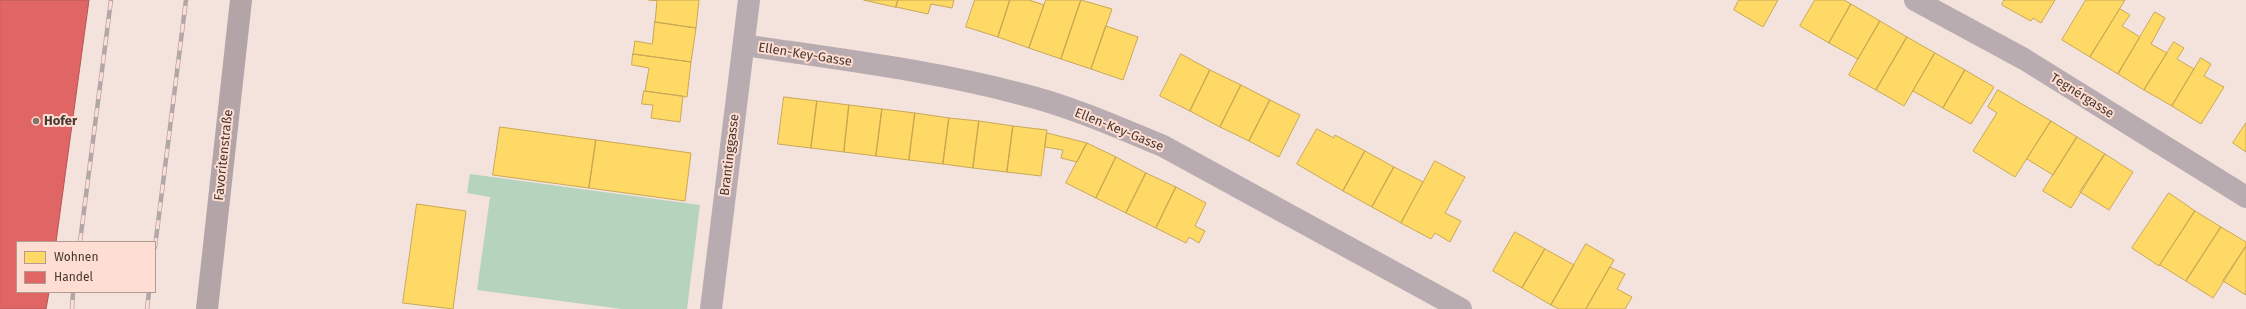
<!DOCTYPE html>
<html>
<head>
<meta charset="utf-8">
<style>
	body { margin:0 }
	#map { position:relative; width:2246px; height:309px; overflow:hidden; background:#f4e2dc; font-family:"Fira Sans",sans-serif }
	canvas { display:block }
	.legend { position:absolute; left:16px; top:241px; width:140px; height:52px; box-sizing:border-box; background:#feded2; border:1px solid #b49b91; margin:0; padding:5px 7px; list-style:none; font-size:12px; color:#463730 }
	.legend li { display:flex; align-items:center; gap:8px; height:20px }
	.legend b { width:20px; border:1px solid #b49b91 }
</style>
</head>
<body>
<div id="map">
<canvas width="2246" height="309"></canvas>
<ul class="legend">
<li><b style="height:11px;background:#ffd966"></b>Wohnen</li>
<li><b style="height:11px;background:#e06666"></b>Handel</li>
</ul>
</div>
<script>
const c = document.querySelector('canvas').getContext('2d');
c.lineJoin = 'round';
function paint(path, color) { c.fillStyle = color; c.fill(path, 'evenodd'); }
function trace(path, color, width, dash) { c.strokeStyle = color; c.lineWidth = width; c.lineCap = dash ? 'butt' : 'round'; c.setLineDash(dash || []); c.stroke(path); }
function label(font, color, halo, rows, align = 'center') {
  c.font = font + ' "Fira Sans",sans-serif'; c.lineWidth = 4; c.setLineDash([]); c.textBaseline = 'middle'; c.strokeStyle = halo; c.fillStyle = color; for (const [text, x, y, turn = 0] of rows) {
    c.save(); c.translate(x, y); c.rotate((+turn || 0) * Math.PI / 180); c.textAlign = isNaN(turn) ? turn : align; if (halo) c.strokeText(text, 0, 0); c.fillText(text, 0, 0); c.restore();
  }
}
paint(new Path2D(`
	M470 174 700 205 687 309H622L477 290 490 197 467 193Z`), '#b6d3be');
const homes = new Path2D(`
	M649 0H699L696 28 655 22 657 1Z
	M864 0H898L896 7Z
	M898 0H954L952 8 931 4 928 14 896 7Z
	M975 0H1010L998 37 966 27Z
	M1010 0H1029L1044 5 1029 48 998 37Z
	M1046 0H1081L1061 59 1029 48Z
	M1081 0 1112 9 1091 69 1061 59Z
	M1739 0H1778L1763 27 1734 10Z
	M1815 0H1844L1851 4 1829 43 1800 26Z
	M2004 0H2055L2041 23 2033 18 2031 21 2027 19 2002 5Z
	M2086 0H2125L2090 57 2062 40Z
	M1851 4 1880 21 1858 59 1829 43Z
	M2120 9 2130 15 2122 26 2140 37 2118 74 2090 57Z
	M2155 12 2165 18 2151 44 2167 53 2144 90 2118 74Z
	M1880 21 1907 37 1876 90 1849 75Z
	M655 22 696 28 691 62 633 54 635 41 652 44Z
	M1106 26 1138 37 1123 80 1091 69Z
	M1907 37 1935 53 1904 106 1876 90Z
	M2174 42 2184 48 2177 59 2194 69 2172 106 2144 90Z
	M1935 53 1965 70 1943 108 1913 91Z
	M633 54 691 62 687 97 645 91 649 68 632 65Z
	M1181 54 1210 70 1190 111 1160 96Z
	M2201 58 2211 64 2204 76 2224 87 2201 124 2172 106Z
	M1210 70 1241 85 1220 127 1190 111Z
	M1965 70 1994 87 1971 124 1943 108Z
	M1241 85 1270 100 1249 141 1220 127Z
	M1998 90 2051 121 2015 177 1973 151 1997 113 1988 107Z
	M644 91 683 96 680 122 651 118 653 105 642 104Z
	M784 97 817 101 811 148 778 144Z
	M1270 100 1300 115 1279 157 1249 141Z
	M817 101 849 105 844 152 811 148Z
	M849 105 882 109 876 156 844 152Z
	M882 109 915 113 909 160 876 156Z
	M915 113 949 118 943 164 909 160Z
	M949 118 979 121 973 168 943 164Z
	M979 121 1013 126 1007 172 973 168Z
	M2051 121 2077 137 2053 175 2027 159Z
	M2246 123V152L2233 143Z
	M1013 126 1047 130 1041 176 1007 172Z
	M500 127 596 140 589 188 493 175Z
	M1317 129 1334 138 1335 135 1365 151 1343 191 1297 164Z
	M1047 133 1087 143 1077 162 1061 158 1063 150 1045 147Z
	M2077 137 2105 154 2071 208 2043 191Z
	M596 140 691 153 685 201 589 188Z
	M1087 143 1116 157 1096 198 1066 183Z
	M1365 151 1394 167 1372 207 1343 191Z
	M2105 154 2133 172 2109 210 2080 192Z
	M1116 157 1146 173 1126 213 1096 198Z
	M1435 161 1465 177 1445 213 1461 221 1450 242 1435 233 1431 239 1401 223Z
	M1394 167 1423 182 1401 223 1372 207Z
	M1146 173 1176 187 1156 228 1126 213Z
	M1176 187 1206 203 1195 226 1205 231 1199 243 1189 237 1186 243 1156 228Z
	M2169 193 2195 211 2159 266 2132 248Z
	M417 204 466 211 453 309 403 303Z
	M2195 211 2221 227 2186 281 2160 265Z
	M2221 227 2246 242V246L2213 298 2186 281Z
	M1515 232 1545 249 1522 288 1493 271Z
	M1586 244 1614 260 1586 309H1559L1551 305Z
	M2246 246V295L2223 281Z
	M1545 249 1574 265 1551 305 1522 288Z
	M1610 267 1625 274 1617 289 1632 297 1625 309H1586Z`);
paint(homes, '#ffd966');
trace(homes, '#c8a856', 1);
const shops = new Path2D(`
	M0 0H89L56 242H17V292H49L46 309H0Z`);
paint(shops, '#e06666');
trace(shops, '#b25856', 1);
trace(new Path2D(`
	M1915 0 2024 59 2246 197
	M744 45C836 59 931 70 1021 94 1070 106 1117 127 1163 146L1461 309
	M711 309 749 0`), '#b9acb1', 22);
trace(new Path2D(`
	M207 309 241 0`), '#b3a4a8', 22);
const rail = new Path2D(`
	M80 242 111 0
	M155 247 186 0
	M72 309 73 292
	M147 309 149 292`);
trace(rail, '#b2a6a7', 4.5);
trace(rail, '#feded2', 3, [9]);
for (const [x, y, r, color] of [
	[36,121,4,"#83736c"]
]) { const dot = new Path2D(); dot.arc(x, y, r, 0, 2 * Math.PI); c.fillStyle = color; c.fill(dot); trace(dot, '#feded2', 1.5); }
label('13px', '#463730', '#feded2', [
	["Ellen-Key-Gasse",805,55,9],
	["Tegnérgasse",2082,96,32],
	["Ellen-Key-Gasse",1119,130,22],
	["Favoritenstraße",224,155,-84],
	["Brantinggasse",730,155,-83]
]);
label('bold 13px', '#463730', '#feded2', [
	["Hofer",44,121]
], 'left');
</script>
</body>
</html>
